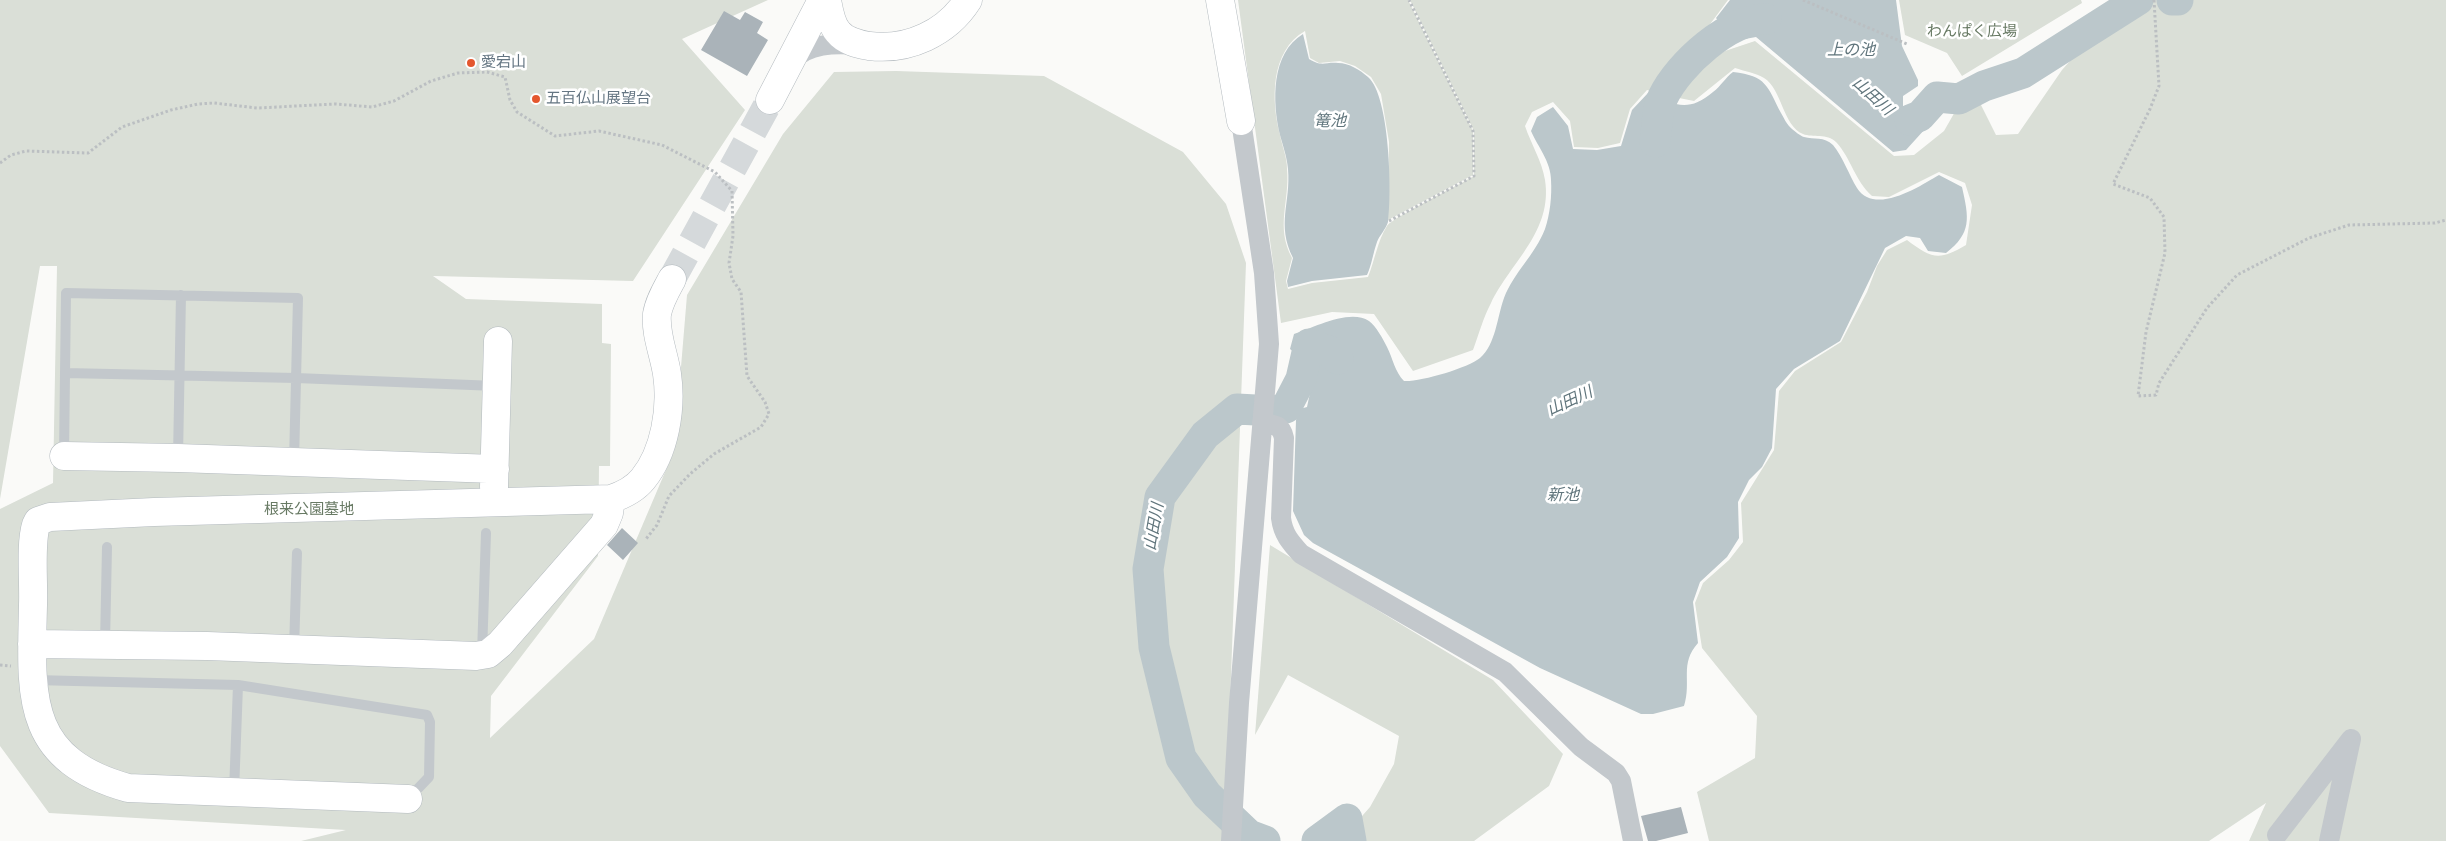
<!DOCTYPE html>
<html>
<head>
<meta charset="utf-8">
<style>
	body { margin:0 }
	canvas { display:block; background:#fafaf8 }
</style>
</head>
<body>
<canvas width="2446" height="841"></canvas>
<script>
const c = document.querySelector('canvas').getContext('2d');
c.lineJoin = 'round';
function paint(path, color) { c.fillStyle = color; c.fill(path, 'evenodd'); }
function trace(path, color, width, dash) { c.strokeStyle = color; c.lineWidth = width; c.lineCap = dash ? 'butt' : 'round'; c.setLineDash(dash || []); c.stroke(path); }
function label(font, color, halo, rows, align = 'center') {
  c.font = font + ' Roboto,"Noto Sans JP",sans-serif'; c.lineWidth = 5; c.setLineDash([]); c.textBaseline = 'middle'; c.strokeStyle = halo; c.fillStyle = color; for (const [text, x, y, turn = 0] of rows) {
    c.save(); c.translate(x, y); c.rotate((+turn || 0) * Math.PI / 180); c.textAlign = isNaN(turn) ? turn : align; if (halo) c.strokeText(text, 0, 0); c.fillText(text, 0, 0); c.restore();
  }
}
paint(new Path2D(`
	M0 0H768L682 39 745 110 633 281 433 276 466 299 602 304V343L611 344 610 466H599L598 556 491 696 490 738 594 639 674 451 687 295 783 134 834 72 896 71 1044 76 1183 152 1226 204 1246 263 1225 841H301L346 830 49 813 0 746V509L53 483 57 266H40L0 499Z
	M1238 0H1408L1473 131V175L1388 220 1389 142 1381 94 1371 77 1355 66 1340 61 1319 63 1310 58 1305 31C1270 51 1271 101 1280 135 1282 146 1287 157 1287 169 1290 202 1275 226 1292 258L1286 281 1288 289 1312 283 1368 277C1375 260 1377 242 1387 226 1392 218 1461 184 1474 176V131L1410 0H1728L1659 93 1647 90 1630 109 1620 143 1598 148 1574 147 1570 121 1553 102 1532 112 1525 126C1531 144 1542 161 1545 180 1553 231 1511 262 1491 303 1483 318 1479 334 1473 350L1413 371 1374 314 1332 312 1281 323Z
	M1899 0H2081L2082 3 1962 76 1947 53 1905 35Z
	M2124 0H2446V841H2249L2266 803 2209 841H1709L1697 792 1755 758 1757 716 1702 648 1695 603 1703 583 1729 560 1743 542 1741 503 1774 450 1779 391 1795 371 1841 342 1867 292 1877 266 1887 250 1907 240C1932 259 1939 261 1966 245L1972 205 1965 183 1939 172 1889 197 1872 196C1855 181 1851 158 1836 142 1827 133 1813 138 1803 134 1783 126 1782 89 1764 78 1756 73 1744 71 1735 68L1694 101 1679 98 1672 94 1686 74 1725 51 1755 41 1894 156 1914 155 1944 131 1956 110 1978 99 1996 135 2018 134 2062 70Z
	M1270 545 1493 680 1563 754 1549 786 1474 841H1340L1370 807 1394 764 1399 736 1288 675 1255 735Z`), '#dadfd7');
paint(new Path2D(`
	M1730 0H1896L1902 46 1918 80V86L1903 96V106L1913 111 1931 89 1940 92 1944 108 1906 150 1893 152 1756 37 1734 41 1716 18Z
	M1303 34 1309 59C1322 67 1324 62 1338 63 1349 63 1360 70 1368 77 1390 96 1392 194 1388 222 1386 229 1379 236 1377 242 1373 253 1372 264 1367 275L1312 281 1288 287 1287 281 1293 258C1276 224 1291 203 1288 169 1287 157 1283 146 1280 135 1272 102 1271 53 1303 34Z
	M1733 72C1767 76 1767 86 1781 113 1784 118 1787 125 1792 129 1795 131 1800 136 1804 137 1814 140 1824 136 1833 145 1843 157 1849 175 1857 188 1875 216 1920 186 1939 175L1962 187C1969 218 1972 233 1946 253L1928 251 1920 238 1906 236 1885 248 1840 341 1794 369 1776 389 1772 448 1762 467 1749 480 1738 502 1739 538 1727 557 1700 582 1693 602 1698 643C1679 664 1692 681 1684 706L1653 714H1641L1540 668 1313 543 1304 535 1293 511 1296 420 1300 409 1307 407 1317 360 1315 355 1295 353 1290 349 1294 334C1313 328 1350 308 1369 321 1376 326 1383 339 1387 347 1393 359 1395 372 1404 381 1420 382 1468 368 1480 358 1496 344 1497 317 1504 298 1514 272 1535 255 1545 229 1550 214 1552 196 1551 180 1551 162 1538 147 1531 131L1537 117 1553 107 1568 126 1573 149 1597 150 1621 146 1632 110 1648 93C1675 105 1688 113 1713 92 1721 86 1725 78 1733 72Z`), '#bbc7cb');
trace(new Path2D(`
	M2172 0H2178
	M1910 120 1920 116 1937 97 1959 99 1984 86 2023 73 2138 0
	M1655 142C1657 128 1657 109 1663 97 1679 64 1729 19 1766 19
	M1265 841 1249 835 1207 795 1181 758 1154 647 1148 569 1160 497 1205 435 1237 409 1274 411 1286 408 1301 379 1309 344 1329 351 1338 359
	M1317 841 1347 819 1351 841`), '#bbc7cb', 31);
paint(new Path2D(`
	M724 11 740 20 745 12 763 22 757 33 768 40 747 76 701 50Z
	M622 528 638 543 623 560 607 545Z
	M1681 807 1688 833 1656 841H1648L1641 816Z`), '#aab3b9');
trace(new Path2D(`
	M672 279 770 100`), '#d5d9db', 28, [28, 14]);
const secondary = new Path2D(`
	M827 0C829 11 831 24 838 32 845 41 858 44 869 46 908 51 947 33 968 0
	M1220 0 1241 121
	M770 100 822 0
	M64 456 178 458 495 469
	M494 487 498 341
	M32 644 207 646 476 656 488 654 500 644 604 525 609 513 611 499
	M408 799 128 788C24 759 31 696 33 605 34 583 30 544 36 525L38 521 50 517 154 512 611 499C623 495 635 489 643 479 665 452 672 408 667 374 664 354 655 334 657 314 659 302 666 290 672 279`);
trace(secondary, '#b3babf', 29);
trace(new Path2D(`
	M1803 0 1907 44
	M2154 0 2159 86 2150 109 2113 184 2150 198 2164 217 2165 253 2146 332 2138 396 2156 395 2159 383 2207 308 2237 275 2309 238 2349 225 2435 223 2446 220
	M0 163 11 155 26 151 88 153 122 127 171 110 198 104 214 103 257 108 336 104 372 107 394 101 431 81 458 73 487 72 505 77 510 100 517 112 555 136 599 131 662 145 715 172 732 191 733 236 729 263 732 279 741 292 747 376 765 402 769 414 761 427 714 454 690 474 669 496 657 525 646 539
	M1389 221 1474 176 1473 131 1409 0
	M0 665 11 666`), '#bbbfc2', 3, [2.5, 2.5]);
trace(new Path2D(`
	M65 373 296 378 496 386
	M64 455 66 293 298 298 294 462
	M178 457 181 295
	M105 644 107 547
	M294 649 297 553
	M482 654 486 533
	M34 680 238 685 427 715 430 722 429 777 408 799
	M234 792 238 685`), '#c3c8cc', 10);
trace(new Path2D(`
	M791 62C807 43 835 43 859 45
	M1262 423C1274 425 1281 424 1284 438L1281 518C1283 534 1290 542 1301 554L1505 672 1581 747 1616 773 1621 781 1633 841
	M2277 835 2351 739 2329 841
	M1231 841 1239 703 1269 344 1264 273 1241 121`), '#c3c8cc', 20);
trace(secondary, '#fff', 28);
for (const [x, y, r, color] of [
	[471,63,5,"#e4572e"],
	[536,99,5,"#e4572e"]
]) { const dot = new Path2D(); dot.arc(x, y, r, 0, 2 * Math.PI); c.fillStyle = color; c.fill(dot); trace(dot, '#fff', 2); }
label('15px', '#687a64', '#fff', [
	["わんぱく広場",1972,32],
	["根来公園墓地",309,510]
]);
label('15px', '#657683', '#fff', [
	["愛宕山",481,63],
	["五百仏山展望台",546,99]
], 'left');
label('italic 16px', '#60757c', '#fff', [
	["上の池",1851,51],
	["山田川",1872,97,42],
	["篭池",1330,122],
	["山田川",1570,402,-25],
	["新池",1563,496],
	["山田川",1155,527,-80]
]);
</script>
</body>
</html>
